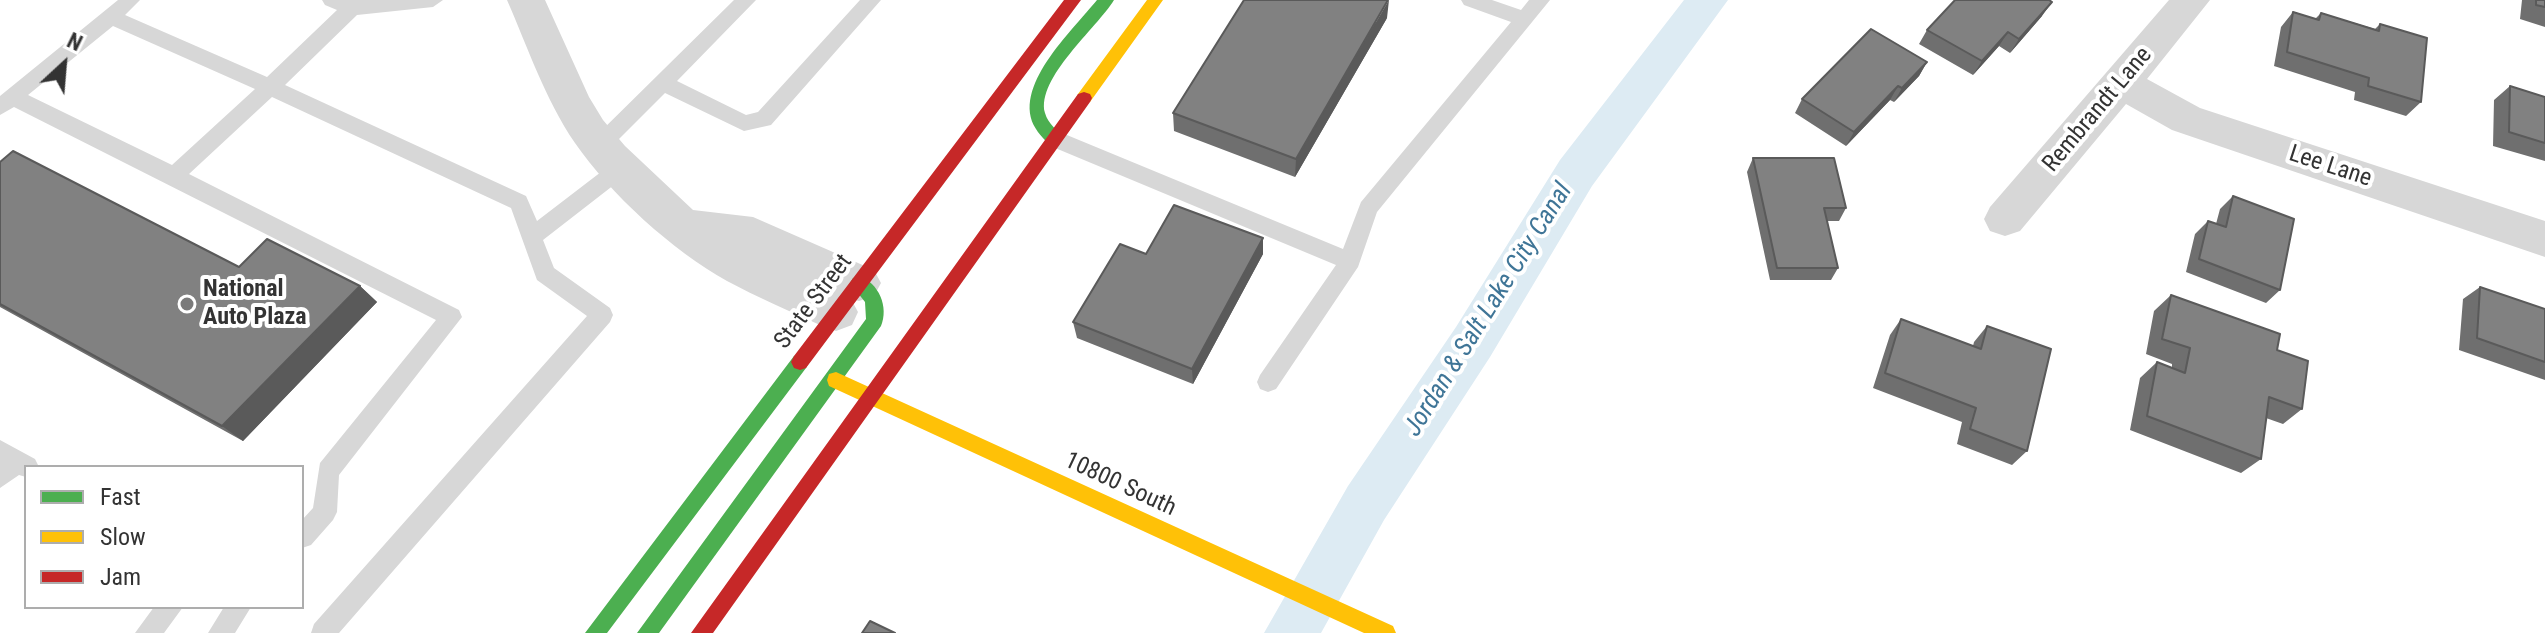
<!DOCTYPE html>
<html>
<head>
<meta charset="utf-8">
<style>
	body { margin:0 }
	#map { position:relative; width:2545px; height:633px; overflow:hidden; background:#fff; font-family:"Roboto Condensed",sans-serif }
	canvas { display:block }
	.legend { position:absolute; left:24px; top:465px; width:280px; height:144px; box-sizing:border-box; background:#fff; border:2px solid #adadad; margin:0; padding:10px 14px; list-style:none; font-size:24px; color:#333 }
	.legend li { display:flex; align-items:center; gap:16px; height:40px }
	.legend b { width:40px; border:2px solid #adadad }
	.north { position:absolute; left:24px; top:24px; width:80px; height:80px; -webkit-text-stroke:6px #fff; paint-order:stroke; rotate:26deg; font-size:22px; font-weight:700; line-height:32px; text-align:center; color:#333 }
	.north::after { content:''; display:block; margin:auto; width:28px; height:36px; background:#333; clip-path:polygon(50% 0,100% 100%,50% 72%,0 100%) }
</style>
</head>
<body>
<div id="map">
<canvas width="2545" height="633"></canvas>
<ul class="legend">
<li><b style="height:10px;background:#4caf50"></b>Fast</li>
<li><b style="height:10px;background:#ffc107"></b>Slow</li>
<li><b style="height:10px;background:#c62828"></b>Jam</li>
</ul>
<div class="north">N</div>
</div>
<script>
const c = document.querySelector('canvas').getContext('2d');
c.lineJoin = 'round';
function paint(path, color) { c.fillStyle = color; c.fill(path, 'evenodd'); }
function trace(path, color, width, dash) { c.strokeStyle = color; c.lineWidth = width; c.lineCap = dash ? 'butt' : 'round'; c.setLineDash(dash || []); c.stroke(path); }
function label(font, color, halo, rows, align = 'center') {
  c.font = font + ' "Roboto Condensed",sans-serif'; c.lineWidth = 8; c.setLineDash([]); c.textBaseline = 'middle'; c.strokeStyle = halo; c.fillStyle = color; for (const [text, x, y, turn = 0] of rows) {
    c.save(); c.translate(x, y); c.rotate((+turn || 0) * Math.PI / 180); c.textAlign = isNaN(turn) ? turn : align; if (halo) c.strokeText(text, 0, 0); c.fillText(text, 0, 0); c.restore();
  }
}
paint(new Path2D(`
	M1684 0H1728L1592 186 1490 357 1384 520 1321 633H1264L1348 486 1456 327 1560 160Z`), '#ddebf3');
paint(new Path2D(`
	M118 0H140L125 15 267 77 337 10 325 5 322 0H443L433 7 357 15 285 85 526 196 537 221 614 162 621 160 628 162 631 168 628 174 543 240 554 268 610 308 613 315 610 322 339 633H311L314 624 587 316 537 280 511 208 272 97 189 174 459 310 462 317 339 475 337 512 333 520 311 545 302 548V520L313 508 320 463 436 320 14 107 0 115V96ZM113 26 255 89 172 165 28 95Z
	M734 0H756L677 81 746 115 758 112 860 0H881L771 125 744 131 665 93 607 151H593L590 145 593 139Z
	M1461 0H1492L1521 10 1529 0H1550L1377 212 1358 267 1276 389 1268 392 1260 389 1257 382 1260 375 1336 265 1048 145 1045 139 1048 133H1062L1343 249 1361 202 1511 22 1464 5Z
	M0 440 35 459 39 467H26V477L19 475 0 488Z
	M154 607H183L164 633H135Z
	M224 607H251L235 633H208Z`), '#d7d7d7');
paint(new Path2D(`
	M507 0H545L589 97 603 120 625 146 693 210 753 217 874 270 881 283 874 296 859 301 851 299 858 312 852 325 836 331 820 325C789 311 757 297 727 281 673 251 610 194 575 143 545 99 528 48 507 0Z
	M2169 0H2210L2147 79 2200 108 2545 221V257L2172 130 2126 104 2020 231 2005 236 1990 231 1984 219 1990 207Z`), '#d7d7d7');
paint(new Path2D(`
	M1097 0H1114C1097 28 1036 78 1045 113 1048 124 1058 130 1063 139L1055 146C1047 143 1041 137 1036 129 1010 88 1072 31 1097 0Z
	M859 276C879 283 889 307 881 326L659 633H637L866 319 865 302 850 283 853 278Z
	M800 354 806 356 809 362 806 368 607 633H585L794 356Z`), '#4caf50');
paint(new Path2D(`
	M1147 0H1163L1090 102H1078L1076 98 1078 94Z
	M836 372 1393 626 1396 633H1364L829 386 827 380 829 374Z`), '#ffc107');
paint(new Path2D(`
	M1064 0H1081L806 368 800 370 794 368 791 362 794 356Z
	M1084 92 1090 94 1092 98 1090 102 713 633H691L1078 94Z`), '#c62828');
paint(new Path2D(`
	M2522 0H2545V27L2520 19Z
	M2293 12 2315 19 2321 13 2375 29 2380 24 2421 102 2406 116 2354 100 2355 92 2274 66 2281 27Z
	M2042 16 2010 53 1999 46 1973 75 1919 44 1927 30Z
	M1387 18 1295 177 1174 131 1173 113Z
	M1927 62 1919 76 1894 102 1890 100 1846 146 1795 113 1802 99Z
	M2510 86 2545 97V161L2493 146 2494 100Z
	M1753 158 1846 208 1839 221H1827L1838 268 1831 280H1770L1747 172Z
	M0 162 239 267 360 286 377 302 243 441 0 307Z
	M2233 196 2280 290 2266 303 2186 272 2195 234 2208 221 2216 224 2220 209Z
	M1263 238V254L1193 384 1077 338 1073 322 1146 254Z
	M2480 287 2545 309V380L2459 350 2463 299Z
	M2171 295 2277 350 2302 409 2283 424 2266 418 2261 459 2241 473 2130 430 2140 378 2157 362 2172 368V364L2146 354 2154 311Z
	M1901 319 1973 346 1974 342 1987 326 2027 451 2012 465 1957 444 1962 422 1873 388 1890 335Z`), '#6f6f6f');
paint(new Path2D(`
	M1389 0 1387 18 1295 177 1296 159Z
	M2052 2 2042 16 2010 53 2019 39Z
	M2008 32 1999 46 1973 75 1982 61Z
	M1927 62 1919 76 1894 102 1902 88Z
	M1898 86 1890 100 1846 146 1854 132Z
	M1263 238V254L1193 384 1192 369Z
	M360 286 377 302 243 441 222 426Z`), '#5a5a5a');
const building = new Path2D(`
	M1244 0H1388L1296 159 1173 113Z
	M1955 0H2049L2052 2 2019 39 2008 32 1982 61 1927 30Z
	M2536 0H2545V7L2536 5Z
	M2293 12 2319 20 2321 13 2379 31 2380 24 2427 38 2421 102 2368 86 2369 78 2287 52Z
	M1871 29 1927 62 1902 88 1898 86 1854 132 1802 99Z
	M2510 86 2545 97V143L2509 132Z
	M13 151 239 267 267 239 360 286 222 426 0 304V162Z
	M1753 158H1834L1846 208H1824L1838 268H1777Z
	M2233 196 2294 219 2280 290 2199 259 2208 221 2226 227Z
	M1174 205 1263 238 1192 369 1073 322 1120 244 1146 254Z
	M2480 287 2545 309V362L2477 338Z
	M2171 295 2280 334 2277 350 2308 361 2302 409 2269 397 2261 459 2147 416 2157 362 2185 373 2190 348 2162 339Z
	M1901 319 1981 349 1987 326 2051 349 2027 451 1970 429 1976 408 1885 373Z
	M870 621 895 633H862Z`);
paint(building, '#818181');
trace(building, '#5a5a5a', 2);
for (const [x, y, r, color] of [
	[187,304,8,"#7a7a7a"]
]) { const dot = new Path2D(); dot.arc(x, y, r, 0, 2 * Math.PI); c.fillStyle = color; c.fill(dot); trace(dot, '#fff', 3); }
label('24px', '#333', '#fff', [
	["Rembrandt Lane",2098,110,-50],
	["Lee Lane",2330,167,18],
	["State Street",814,302,-53],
	["10800 South",1120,485,25]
]);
label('bold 24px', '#333', '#fff', [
	["National",203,290],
	["Auto Plaza",203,318]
], 'left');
label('italic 26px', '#3f7597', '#fff', [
	["Jordan & Salt Lake City Canal",1489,310,-58]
]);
</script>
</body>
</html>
